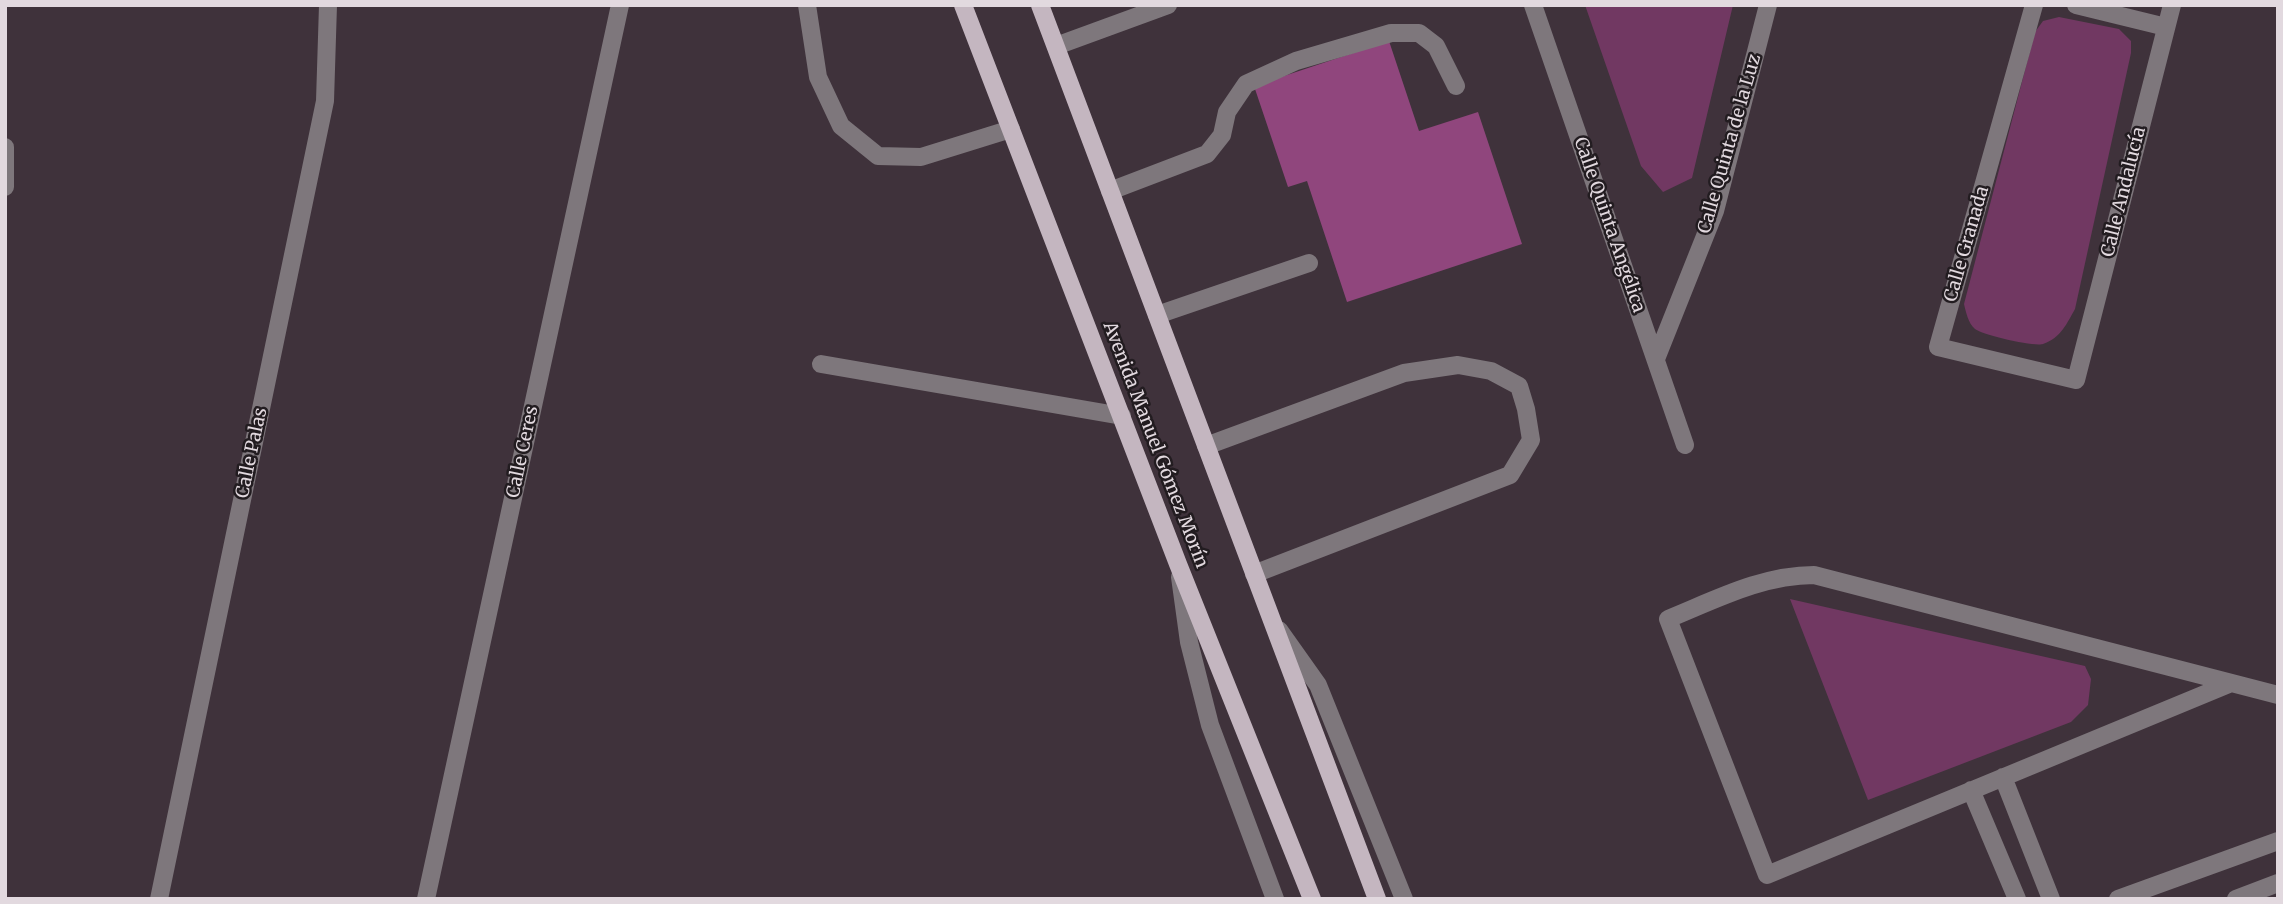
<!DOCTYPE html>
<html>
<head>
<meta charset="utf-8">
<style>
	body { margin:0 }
	#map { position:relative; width:2283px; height:904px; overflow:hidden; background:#3f323b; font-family:Merriweather,serif }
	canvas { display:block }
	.frame { position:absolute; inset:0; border:7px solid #e2d9df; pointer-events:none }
</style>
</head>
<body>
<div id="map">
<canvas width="2283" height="904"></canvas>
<div class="frame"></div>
</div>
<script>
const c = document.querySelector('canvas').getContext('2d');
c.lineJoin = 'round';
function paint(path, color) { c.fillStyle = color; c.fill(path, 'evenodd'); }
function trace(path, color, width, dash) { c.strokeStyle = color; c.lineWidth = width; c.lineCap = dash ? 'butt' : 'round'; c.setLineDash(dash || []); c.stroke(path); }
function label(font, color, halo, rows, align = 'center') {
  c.font = font + ' Merriweather,serif'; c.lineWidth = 5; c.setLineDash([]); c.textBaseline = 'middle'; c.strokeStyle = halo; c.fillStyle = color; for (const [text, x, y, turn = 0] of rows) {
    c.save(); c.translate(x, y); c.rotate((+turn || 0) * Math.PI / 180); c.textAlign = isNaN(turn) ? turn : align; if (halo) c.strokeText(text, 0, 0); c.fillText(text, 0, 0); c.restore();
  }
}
paint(new Path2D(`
	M1585 5H1733L1692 178 1663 192 1641 166Z
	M2059 17 2119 29 2131 41V53L2075 309C2067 323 2061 338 2043 344 2034 347 1983 335 1975 329 1968 323 1966 312 1964 304L2035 32 2043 21Z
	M1790 599 2085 666 2091 679 2088 705 2071 722 1868 800Z`), '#713862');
paint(new Path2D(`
	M1389 41 1419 131 1478 112 1522 244 1347 302 1307 181 1288 187 1254 86Z`), '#90467d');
trace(new Path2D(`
	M807 5 818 77 841 126 878 156 921 157 1011 129
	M1533 5 1685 445
	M2034 5 1938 347 2076 380 2172 5
	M2076 5 2166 27
	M1056 46 1168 5
	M5 147V187
	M1110 191 1207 154 1222 135 1227 112 1246 84 1296 61 1391 33H1419L1436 46 1456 86
	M1157 315 1309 263
	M1656 359 1715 211 1768 5
	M821 364 1122 416
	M1206 446 1404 373 1458 365 1491 371 1519 386 1526 409 1531 440 1510 475 1254 574
	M1180 577 1189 642 1210 725 1275 899
	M1279 630 1318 685 1404 899
	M2229 684 1767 875 1668 619C1715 600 1762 575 1814 575L2278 695
	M2003 777 2051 899
	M1971 790 2017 899
	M159 899 325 101 328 5
	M426 899 620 5
	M2118 899 2278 841
	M2236 899 2278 883`), '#7e777c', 18);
trace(new Path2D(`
	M963 5 1178 564 1312 899
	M1040 5 1377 899`), '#c4b6c0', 18);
label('18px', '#e2d9df', '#221c20', [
	["Calle Quinta de la Luz",1730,144,-74],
	["Calle Andalucía",2124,192,-76],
	["Calle Quinta Angélica",1609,225,71],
	["Calle Granada",1967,244,-74],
	["Avenida Manuel Gómez Morín",1155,445,69],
	["Calle Ceres",523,452,-78],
	["Calle Palas",252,453,-78]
]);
</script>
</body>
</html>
